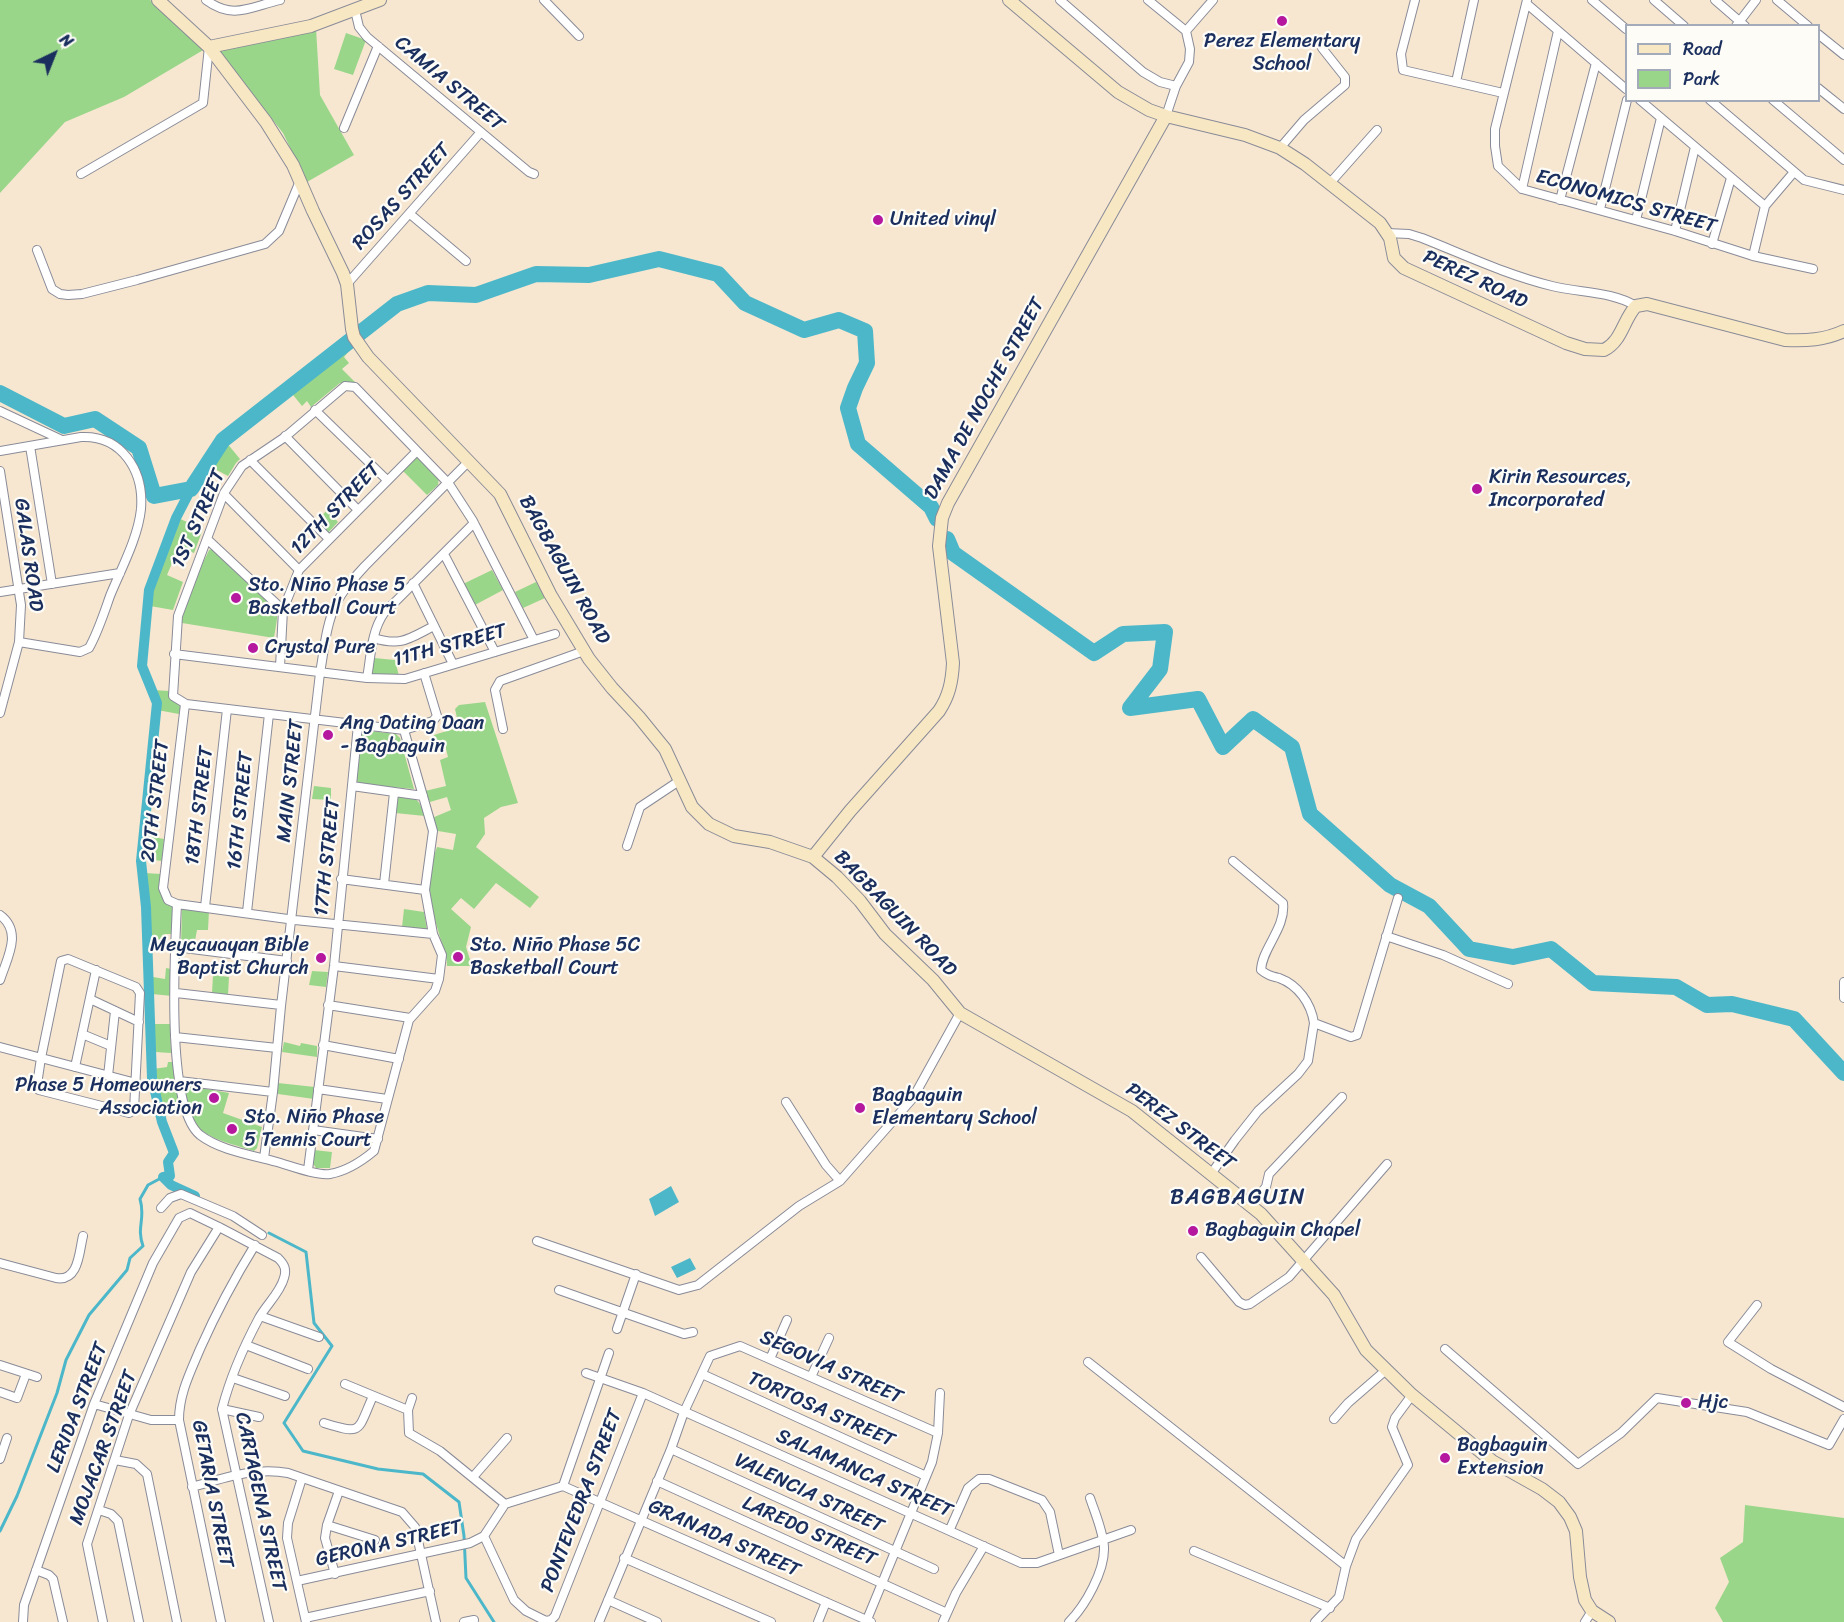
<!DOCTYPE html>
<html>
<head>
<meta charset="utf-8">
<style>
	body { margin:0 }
	#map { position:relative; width:1844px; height:1622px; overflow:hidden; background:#f7e7d1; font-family:Sriracha,sans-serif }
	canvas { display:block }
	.legend { position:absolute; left:1625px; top:24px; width:195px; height:78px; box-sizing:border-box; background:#fdfcf7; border:2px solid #a3aaba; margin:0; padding:8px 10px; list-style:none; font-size:18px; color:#1b2f5e }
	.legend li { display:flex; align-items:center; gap:12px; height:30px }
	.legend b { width:30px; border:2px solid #a3aaba }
	.north { position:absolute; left:24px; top:24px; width:60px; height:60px; -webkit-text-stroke:4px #fdfcf7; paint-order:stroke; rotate:43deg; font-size:16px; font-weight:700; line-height:24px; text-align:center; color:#1b2f5e }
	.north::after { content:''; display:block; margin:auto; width:21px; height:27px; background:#1b2f5e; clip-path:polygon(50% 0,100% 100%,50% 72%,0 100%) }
</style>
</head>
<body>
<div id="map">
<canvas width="1844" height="1622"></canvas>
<ul class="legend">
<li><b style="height:8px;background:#f8e7c3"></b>Road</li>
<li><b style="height:16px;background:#9ad68a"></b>Park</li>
</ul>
<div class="north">N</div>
</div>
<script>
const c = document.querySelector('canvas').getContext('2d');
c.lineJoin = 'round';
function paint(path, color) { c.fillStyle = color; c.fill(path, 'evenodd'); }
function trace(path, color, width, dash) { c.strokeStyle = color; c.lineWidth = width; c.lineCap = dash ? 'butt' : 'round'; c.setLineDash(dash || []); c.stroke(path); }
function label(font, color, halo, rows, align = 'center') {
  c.font = font + ' Sriracha,sans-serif'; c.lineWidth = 4.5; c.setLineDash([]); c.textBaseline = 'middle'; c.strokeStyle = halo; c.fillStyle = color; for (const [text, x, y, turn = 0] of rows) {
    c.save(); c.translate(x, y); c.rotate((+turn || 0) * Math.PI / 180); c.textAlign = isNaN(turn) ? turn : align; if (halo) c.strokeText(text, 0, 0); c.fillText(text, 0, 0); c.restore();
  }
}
paint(new Path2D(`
	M0 0H150L205 49 124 97 65 122 0 193Z
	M316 28 320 95 354 155 307 182 283 133 218 50Z
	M346 33 366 40 353 75 334 69Z
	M348 343 351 349 344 357 349 363 342 369 356 383H340L311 407 307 401 302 406 289 390Z
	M226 442 240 459 236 463 228 476 211 467 216 453Z
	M417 456 439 478 438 485 427 495 402 470Z
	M327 510 338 522 327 534 316 522Z
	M178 518 203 529 194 553 179 547 167 575 183 582 173 610 150 606 151 590Z
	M212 549 277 609V619L274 638 182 623C182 599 199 572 209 550Z
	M492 570 503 590 473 606 463 584Z
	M536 582 545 598 523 608 515 592Z
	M374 658 395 660 399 676H372Z
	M152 690 170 691 181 705 179 714 157 710V703Z
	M485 702 518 803 501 807 484 818 485 834 476 847 539 897 530 908 496 883 474 909 461 898 451 909 471 927 466 947 472 966H447C447 952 441 943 438 930 429 901 426 877 437 847L453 850 456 834 438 831 432 818 451 810 447 797 430 802 425 791 446 786 440 760 448 757 445 745 438 747 434 735 459 727 455 709 459 705Z
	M361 730 396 734 400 738 414 789 359 784 356 779Z
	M314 786 331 788V800L312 799Z
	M397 796C417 798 418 797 425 816L395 813Z
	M148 836 164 839 162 861 146 859Z
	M145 873 161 874 174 906 173 934H165V940L149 939Z
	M182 908 209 911 208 930H197L194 946H181Z
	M404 909 424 912 427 930 402 927Z
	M166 968 171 969 172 996 152 994 153 977 165 979Z
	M312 971 328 972 326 987 309 985Z
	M213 975 229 977 228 995 212 993Z
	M152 1024H170L171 1053 155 1052Z
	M284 1042 300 1046 301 1043 317 1046V1057L282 1052Z
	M168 1062H174L182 1106 157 1115 153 1069 167 1067Z
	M278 1083 315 1087 314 1099 278 1094Z
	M184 1085 229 1093 223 1113 262 1127 257 1148 254 1151C234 1144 201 1139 192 1118 188 1107 186 1095 184 1085Z
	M314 1150 332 1152 330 1168H316L312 1162Z
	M1745 1505 1844 1518V1622H1723L1715 1608 1729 1582 1720 1558 1743 1542Z`), '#9ad68a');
paint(new Path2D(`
	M671 1186 679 1202 655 1216 649 1199Z
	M690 1258 696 1269 677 1278 671 1267Z`), '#4db7ca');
trace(new Path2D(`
	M269 1233 306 1252 314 1323 332 1346 284 1423 303 1451 378 1469 423 1474 459 1502 464 1536 466 1578 494 1622
	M0 1531 17 1496 57 1393 66 1360 89 1315 127 1270 130 1258 143 1246C136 1226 146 1219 140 1199L148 1185 163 1177`), '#4db7ca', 3);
trace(new Path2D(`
	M191 489 176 518 149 590 142 666 157 703 141 861 146 907 152 1078 162 1122 174 1153 168 1162 170 1176 163 1177 171 1185 195 1196`), '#4db7ca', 10);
trace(new Path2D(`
	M0 393 64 426 95 419 139 448 154 496 191 489 223 440 397 304 428 293 476 295 536 274 589 275 659 259 718 274 745 303 804 330 839 320 865 331 867 363 855 388 848 408 858 444 931 507 937 519
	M947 539 953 553 1094 653 1123 634 1165 632 1160 669 1130 708 1198 699 1223 747 1253 719 1292 747 1310 814 1390 885 1429 906 1469 949 1513 957 1551 949 1593 983 1676 987 1707 1005 1732 1004 1794 1019 1844 1073`), '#4db7ca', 16);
const street = new Path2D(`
	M206 0C233 20 250 7 280 0
	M544 0 579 36
	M1060 0 1143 72 1160 82 1176 86
	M1148 0 1186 31 1190 49 1189 62 1176 86 1166 116
	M1415 0 1401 54 1403 70 1503 93
	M1527 0 1495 129V146L1498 166 1522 189 1675 231 1753 256 1813 269
	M1592 0 1626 29
	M1654 0 1684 26
	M1715 0 1745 26
	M1777 0 1808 26
	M1527 4 1626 89
	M355 10 359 27 367 37 529 172 534 174
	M1736 26 1756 0
	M1186 31 1213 0
	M1818 34 1844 55
	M1456 82 1474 0
	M1818 88 1844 109
	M1640 100 1765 206
	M1710 100 1804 180 1844 190
	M1773 100 1844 160
	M344 128 378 46
	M1280 148 1304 120 1345 85V77L1322 48
	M81 174 203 103 209 47
	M1330 183 1377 130
	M1522 189 1558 31
	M1560 200 1596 63
	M1600 209 1627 100
	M410 214 466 261
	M1636 220 1661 118
	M1675 231 1695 147
	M1387 233 1409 234 1422 238C1465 255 1507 275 1552 286 1580 293 1611 291 1636 306
	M1712 244 1731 178
	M37 250 52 289 60 294 68 295 82 294 137 280 265 244 279 231 300 181
	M1753 256 1765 206 1794 172
	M347 284 481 132
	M315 410 387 480
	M0 411 62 440
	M285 436 357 509
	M30 446 52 584
	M0 451 81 437C122 435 144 471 141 509 138 538 121 569 110 596 104 613 98 632 89 648L80 652 19 642
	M250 460 328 538
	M0 471 21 605 19 642 0 713
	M224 494 299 570
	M207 539 283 610
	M444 554 495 652
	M413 583 453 664
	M0 592 120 573
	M374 638C401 647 410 638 434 626
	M174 654 367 678 405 679 555 634
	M280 667 283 610 299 570 417 451
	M424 673 437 716 433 721 404 730 186 704 173 696 178 616 224 493 242 466 285 437 345 386 355 387 449 484 473 521 534 640
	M367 678C371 656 371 632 384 613L474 523
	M185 704 163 888 168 900 177 904 295 920 433 934
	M503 729 495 690 500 681 584 651
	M352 786 423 796
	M627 846 640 807 679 781
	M1233 861 1283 903C1286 928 1262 948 1261 970 1267 975 1271 976 1279 978 1298 985 1311 1003 1314 1023
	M341 879 425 890
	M384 884 394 793
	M177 904C175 949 165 1107 200 1135 221 1151 253 1155 277 1162 291 1166 317 1176 330 1174 347 1171 362 1161 374 1151L409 1020 435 991 439 979 442 955 433 934 425 890 433 831 404 730
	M205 907 227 709
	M247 912 269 714
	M0 915C23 932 7 958 0 980
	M1386 936 1443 955 1508 984
	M176 947 287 961
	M68 959 136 987 140 993 134 1110 129 1113 39 1090 38 1078 41 1058 61 961Z
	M334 966 439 979
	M1844 982V998
	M176 993 281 1005
	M90 999 139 1022
	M328 1005 410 1018
	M82 1034 111 1046
	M175 1037 277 1048
	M323 1045 399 1059
	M0 1047 136 1083
	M75 1067 96 970
	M108 1076 115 1011
	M179 1081 273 1092
	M318 1089 387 1099
	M786 1102 826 1165 840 1181
	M313 1130 378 1139
	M264 1158 273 1092 281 1006 320 673C324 651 326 624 336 604 343 590 354 578 365 566L469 461
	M308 1170 334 966 358 725
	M1211 1174 1235 1140 1258 1111 1298 1074 1308 1061 1314 1023 1351 1037 1357 1035 1398 898
	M1250 1205 1266 1187 1269 1174 1342 1097
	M161 1208 170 1198 181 1194 233 1216 262 1235
	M537 1241 679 1290 698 1285 799 1206 840 1181 913 1098 960 1013
	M1201 1257 1239 1302 1245 1305 1250 1304 1289 1277 1387 1164
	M0 1263 56 1278C79 1282 79 1252 83 1236
	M559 1290 684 1334 693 1332
	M1757 1305 1728 1342 1771 1369 1844 1407
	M260 1316 319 1337
	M617 1329 636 1274
	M246 1345 308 1369
	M1445 1349 1578 1464 1621 1433 1657 1398 1747 1412 1829 1445 1844 1419
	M770 1359 787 1320
	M1088 1362 1346 1566
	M0 1365 37 1377
	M586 1373 643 1393 1021 1563H1037L1131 1530
	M702 1374 926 1476
	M811 1377 829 1338
	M233 1378 285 1396
	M345 1384 408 1410
	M0 1392 17 1398 26 1374
	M412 1398 408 1410 409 1433 440 1451 505 1504
	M94 1404 151 1420H179
	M222 1409 259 1417
	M1334 1419 1348 1403 1386 1370
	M324 1423C363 1435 357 1432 373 1396
	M671 1449 934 1569
	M0 1459 7 1438
	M115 1460 136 1464 147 1474 177 1622
	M473 1477 507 1438
	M302 1478 288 1523 287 1538 306 1622
	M657 1481 947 1613
	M563 1486 871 1622
	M192 1487C224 1478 255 1467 288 1473L402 1512 415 1527 436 1622
	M505 1504 563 1486 609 1353
	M99 1510 111 1514 118 1521 139 1622
	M327 1525 375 1540
	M950 1529 968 1488 979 1479H989L1042 1500 1050 1512 1059 1555
	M484 1536 514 1600 526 1611 546 1621 551 1620 555 1616 643 1393
	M1194 1551 1330 1608
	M624 1558 771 1622
	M36 1570 49 1575 53 1579 63 1622
	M335 1574 325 1538 327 1525 339 1491
	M297 1581 470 1543 484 1536 505 1504
	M608 1600 657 1622
	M305 1618 430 1591
	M23 1622 24 1605 94 1404 153 1263 179 1218 190 1213 219 1227 278 1258C284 1264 287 1269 284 1278 280 1293 266 1305 259 1318 244 1346 230 1378 222 1409L269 1622
	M103 1622 87 1544 129 1415 191 1272 219 1227
	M221 1622 179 1420C179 1394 190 1373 200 1349 216 1313 234 1279 255 1245
	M464 1622 474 1620
	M599 1622 671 1449 684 1412 710 1356 740 1346 938 1433
	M818 1622 826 1602
	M866 1622 932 1462 938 1433 940 1393
	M943 1622 956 1593 984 1546
	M1069 1622C1085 1606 1105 1571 1104 1547 1103 1531 1095 1513 1090 1498
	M1315 1622 1339 1597 1346 1566 1356 1539 1408 1465 1392 1427 1395 1418 1412 1395
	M1585 1622 1592 1611`);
const secondary = new Path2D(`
	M158 0 209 47 266 122 293 165 313 211 343 273 347 284 352 329 354 337 368 357 500 494 550 594 589 659 612 688 639 717 665 749 692 807 709 824 734 836 770 842 813 857 837 877 860 901 885 934 933 980 960 1013 1132 1111 1261 1214 1334 1295 1366 1350 1412 1395 1492 1461 1542 1489 1559 1502 1570 1517 1576 1531 1580 1577 1585 1600 1592 1611 1609 1622
	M1009 0 1118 92 1149 110 1166 116 1245 135 1280 148 1305 164 1380 223 1390 238 1394 258 1404 268 1566 343 1585 349 1604 350C1622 341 1623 320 1636 306L1647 304 1785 340C1806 341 1825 340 1844 331
	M209 47 311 26 380 0
	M813 857 850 811 939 711C949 696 952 682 953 663L939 546 942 518 948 503 1166 116`);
trace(street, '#898b98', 10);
trace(secondary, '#898b98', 14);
trace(street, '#fff', 8);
trace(secondary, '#f8e7c3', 12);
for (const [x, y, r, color] of [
	[1282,21,6,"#b5179e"],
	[878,220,6,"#b5179e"],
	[1477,489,6,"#b5179e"],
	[236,598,6,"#b5179e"],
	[253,648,6,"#b5179e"],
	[328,735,6,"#b5179e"],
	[458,957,6,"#b5179e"],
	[321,958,6,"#b5179e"],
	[214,1098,6,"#b5179e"],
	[860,1108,6,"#b5179e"],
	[232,1129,6,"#b5179e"],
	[1193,1231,6,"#b5179e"],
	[1686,1403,6,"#b5179e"],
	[1445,1458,6,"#b5179e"]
]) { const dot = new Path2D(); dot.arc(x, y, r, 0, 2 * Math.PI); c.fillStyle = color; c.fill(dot); trace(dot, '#fdfcf7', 2); }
label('20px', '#1b2f5e', '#fdfcf7', [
	["Perez Elementary",1282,42,"center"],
	["School",1282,65,"center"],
	["United vinyl",890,220],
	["Kirin Resources,",1489,478],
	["Incorporated",1489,501],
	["Sto. Niño Phase 5",248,586],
	["Basketball Court",248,609],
	["Crystal Pure",265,648],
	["Ang Dating Daan",340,724],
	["- Bagbaguin",340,747],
	["Meycauayan Bible",309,946,"right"],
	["Baptist Church",309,969,"right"],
	["Sto. Niño Phase 5C",470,946],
	["Basketball Court",470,969],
	["Phase 5 Homeowners",202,1086,"right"],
	["Association",202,1109,"right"],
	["Bagbaguin",872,1096],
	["Elementary School",872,1119],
	["Sto. Niño Phase",244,1118],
	["5 Tennis Court",244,1141],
	["Bagbaguin Chapel",1205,1231],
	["Hjc",1698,1403],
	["Bagbaguin",1457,1446],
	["Extension",1457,1469]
], 'left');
label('20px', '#1b2f5e', '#fdfcf7', [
	["CAMIA STREET",449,84,40],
	["ROSAS STREET",402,197,-48],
	["ECONOMICS STREET",1626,202,16],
	["PEREZ ROAD",1475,280,25],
	["DAMA DE NOCHE STREET",985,399,-61],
	["12TH STREET",336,509,-46],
	["1ST STREET",199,519,-66],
	["GALAS ROAD",28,555,82],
	["BAGBAGUIN ROAD",564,570,61],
	["11TH STREET",450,646,-15],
	["MAIN STREET",291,781,-84],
	["20TH STREET",156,801,-83],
	["18TH STREET",200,806,-83],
	["16TH STREET",241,811,-84],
	["17TH STREET",328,857,-84],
	["BAGBAGUIN ROAD",895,914,46],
	["PEREZ STREET",1180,1127,37],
	["SEGOVIA STREET",831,1368,24],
	["LERIDA STREET",78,1408,-69],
	["TORTOSA STREET",821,1410,24],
	["MOJACAR STREET",104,1448,-70],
	["SALAMANCA STREET",864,1474,24],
	["GETARIA STREET",212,1494,79],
	["VALENCIA STREET",809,1494,25],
	["PONTEVEDRA STREET",582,1501,-69],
	["CARTAGENA STREET",260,1502,78],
	["LAREDO STREET",809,1532,24],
	["GRANADA STREET",724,1539,24],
	["GERONA STREET",389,1544,-13]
]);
c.letterSpacing = '1.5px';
label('22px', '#1b2f5e', '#fdfcf7', [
	["BAGBAGUIN",1238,1198]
]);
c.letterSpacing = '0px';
</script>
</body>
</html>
